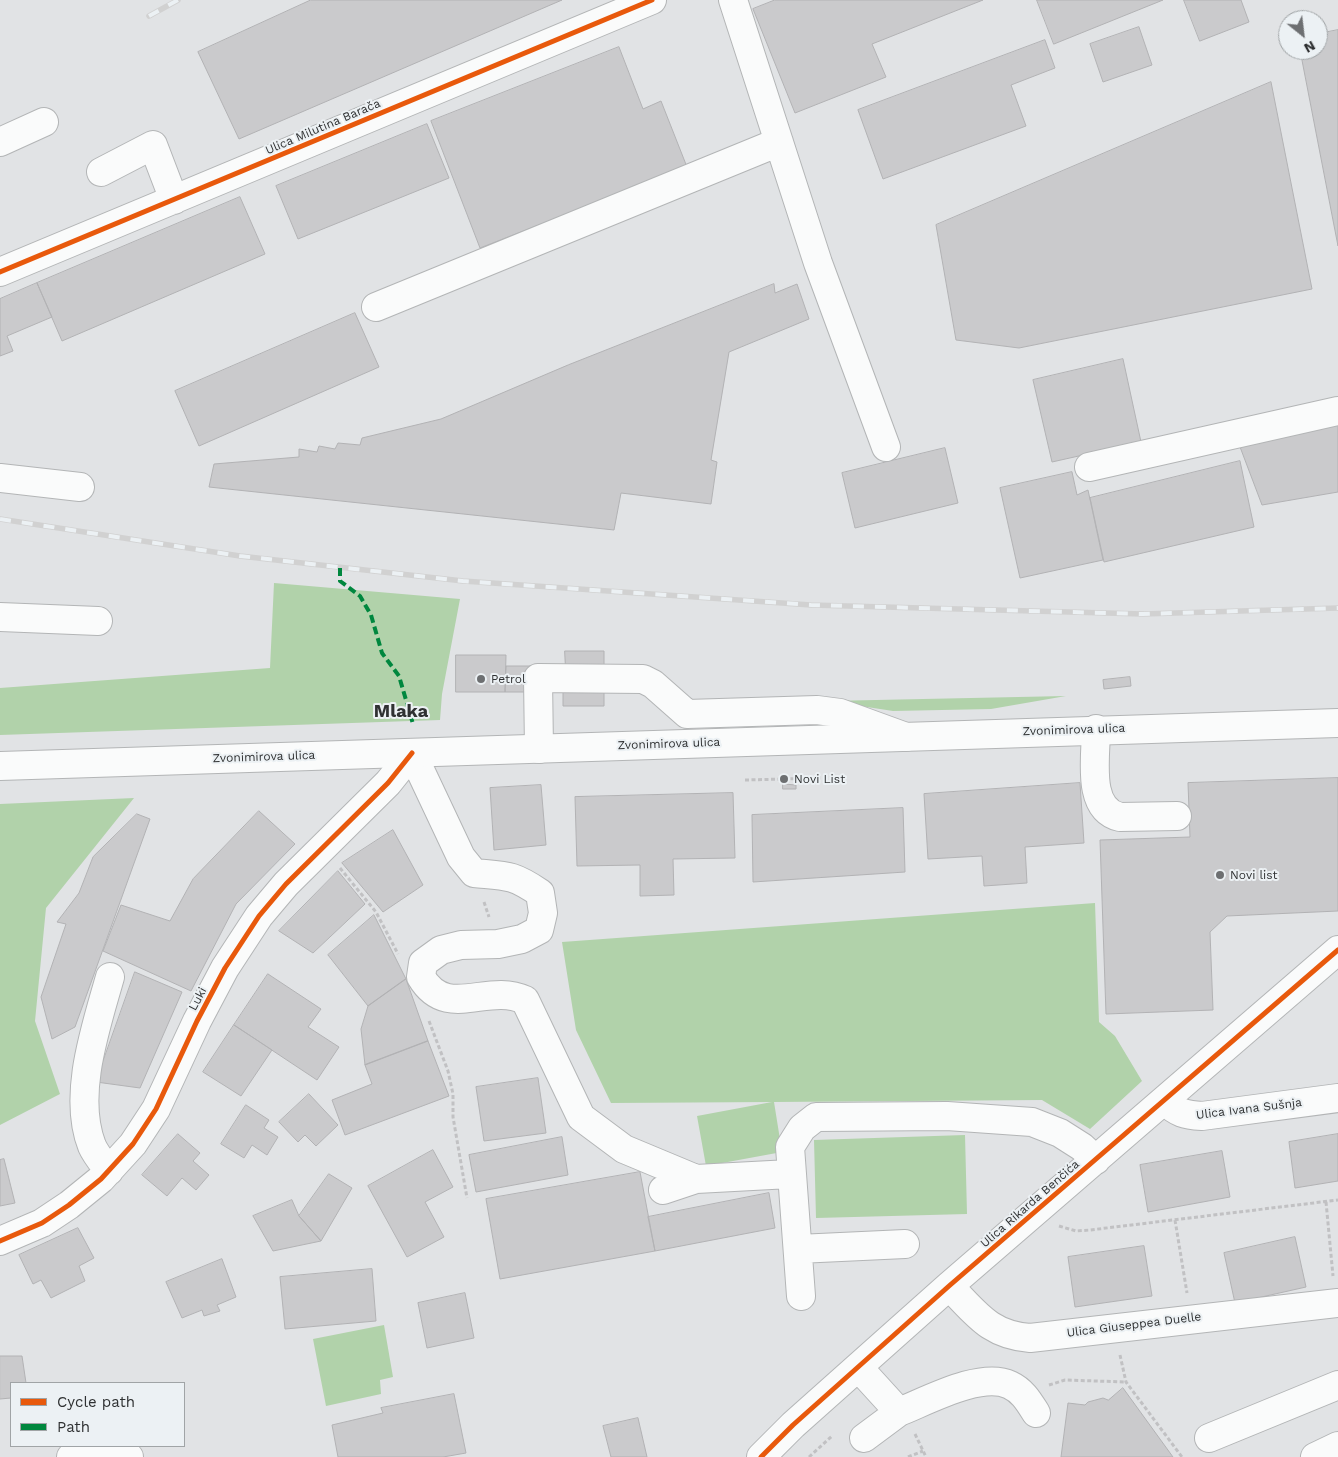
<!DOCTYPE html>
<html>
<head>
<meta charset="utf-8">
<style>
	body { margin:0 }
	#map { position:relative; width:1338px; height:1457px; overflow:hidden; background:#e1e3e5; font-family:"Work Sans",sans-serif }
	canvas { display:block }
	.legend { position:absolute; left:10px; top:1382px; width:175px; height:65px; box-sizing:border-box; background:#ecf1f4; border:1px solid #a0a4a6; margin:0; padding:6px 9px; list-style:none; font-size:15px; color:#2f3132 }
	.legend li { display:flex; align-items:center; gap:10px; height:25px }
	.legend b { width:25px; border:1px solid #a0a4a6 }
	.north { position:absolute; left:1278px; top:10px; width:50px; height:50px; box-sizing:border-box; background:#ecf1f4; border:1px solid #a0a4a6; border-radius:50%; rotate:151deg; font-size:14px; font-weight:700; line-height:20px; text-align:center; color:#2f3132 }
	.north::after { content:''; display:block; margin:auto; width:18px; height:22px; background:#6d6f71; clip-path:polygon(50% 0,100% 100%,50% 72%,0 100%) }
</style>
</head>
<body>
<div id="map">
<canvas width="1338" height="1457"></canvas>
<ul class="legend">
<li><b style="height:6px;background:#e8590c"></b>Cycle path</li>
<li><b style="height:6px;background:#00873e"></b>Path</li>
</ul>
<div class="north">N</div>
</div>
<script>
const c = document.querySelector('canvas').getContext('2d');
c.lineJoin = 'round';
function paint(path, color) { c.fillStyle = color; c.fill(path, 'evenodd'); }
function trace(path, color, width, dash) { c.strokeStyle = color; c.lineWidth = width; c.lineCap = dash ? 'butt' : 'round'; c.setLineDash(dash || []); c.stroke(path); }
function label(font, color, halo, rows, align = 'center') {
  c.font = font + ' "Work Sans",sans-serif'; c.lineWidth = 4; c.setLineDash([]); c.textBaseline = 'middle'; c.strokeStyle = halo; c.fillStyle = color; for (const [text, x, y, turn = 0] of rows) {
    c.save(); c.translate(x, y); c.rotate((+turn || 0) * Math.PI / 180); c.textAlign = isNaN(turn) ? turn : align; if (halo) c.strokeText(text, 0, 0); c.fillText(text, 0, 0); c.restore();
  }
}
paint(new Path2D(`
	M274 583 460 599 442 694 440 720 0 735V688L270 668Z
	M1066 696 991 709 893 711 828 701Z
	M134 798 46 908 35 1021 60 1094 0 1125V804Z
	M1095 903 1099 1022 1115 1036 1142 1081 1090 1129 1042 1100 774 1102 782 1152 706 1166 697 1116 772 1102 611 1103 576 1030 562 942Z
	M965 1135 967 1214 816 1218 814 1140Z
	M384 1325 393 1377 380 1380 381 1394 326 1406 313 1339Z`), '#b1d2aa');
const building = new Path2D(`
	M311 0H562L239 139 198 52Z
	M775 0H983L872 44 886 77 795 113 753 9Z
	M1037 0H1163L1054 44Z
	M1184 0H1241L1249 22 1200 41Z
	M1139 27 1152 65 1103 82 1090 44Z
	M1338 30V246L1300 50H1318V34Z
	M1045 40 1055 68 1011 85 1026 126 883 179 858 110Z
	M619 47 643 109 661 101 687 167 480 248 431 121Z
	M1271 82 1312 289 1019 348 956 340 936 225Z
	M427 124 449 178 298 239 276 186Z
	M240 197 265 254 62 341 37 283Z
	M37 283 52 317 7 336 13 351 0 356V299Z
	M774 284 775 293 797 284 809 319 729 352 711 460 717 462 711 504 621 493 614 530 209 487 214 464 299 457V449L317 452 319 446 335 449 338 443 360 445 362 438 441 419 568 365Z
	M355 313 379 367 199 446 175 391Z
	M1123 359 1141 442 1052 462 1033 380Z
	M1338 423V492L1262 505 1237 439Z
	M945 448 958 503 855 528 842 473Z
	M1240 461 1254 527 1104 562 1090 498Z
	M1072 472 1077 495 1088 490 1103 560 1020 578 1000 488Z
	M565 651H604V706H563V692H505L506 666H565Z
	M456 655H506L505 692H456Z
	M1130 677 1131 686 1104 689 1103 680Z
	M1338 778V911L1227 916 1210 932 1213 1010 1106 1014 1100 840 1190 837 1188 783Z
	M1080 783 1084 843 1025 847 1027 883 984 886 982 856 928 859 924 794Z
	M783 784 796 785V789H783Z
	M541 785 546 845 494 850 490 788Z
	M733 793 735 858 673 859 674 895 640 896V865L577 866 575 797Z
	M903 808 905 872 753 882 752 815Z
	M259 811 295 844 236 904 191 991 103 951 121 905 170 921 193 879Z
	M137 814 150 819 75 1027 52 1039 41 997 66 924 57 922 79 893 93 857Z
	M393 830 423 885 383 912 342 863Z
	M338 871 365 904 313 953 279 931Z
	M374 915 406 979 368 1006 328 955Z
	M135 972 182 992 140 1088 96 1082Z
	M268 974 321 1009 308 1027 339 1047 317 1080 234 1025Z
	M406 979 428 1041 365 1065 361 1029 368 1006Z
	M234 1025 272 1050 241 1096 203 1072Z
	M428 1041 449 1096 345 1135 332 1100 372 1084 365 1065Z
	M538 1078 546 1133 484 1141 476 1087Z
	M309 1094 338 1125 316 1146 305 1135 298 1142 279 1122Z
	M246 1105 269 1120 264 1128 278 1137 267 1155 252 1145 244 1158 221 1144Z
	M178 1134 200 1153 193 1161 209 1175 196 1190 182 1178 167 1196 142 1175Z
	M1338 1134V1181L1295 1188 1289 1142Z
	M562 1137 568 1175 476 1192 469 1155Z
	M433 1150 453 1187 425 1202 444 1237 407 1257 368 1186Z
	M1222 1151 1230 1197 1148 1212 1140 1165Z
	M4 1159 15 1203 0 1206V1160Z
	M640 1172 655 1251 500 1279 486 1199Z
	M329 1174 352 1188 321 1241 299 1216Z
	M769 1193 775 1228 655 1251 648 1217Z
	M292 1200 299 1216 321 1241 273 1251 253 1216Z
	M78 1228 94 1258 79 1266 85 1281 51 1298 41 1280 33 1284 19 1255Z
	M1295 1237 1306 1287 1235 1303 1224 1253Z
	M1144 1246 1152 1296 1075 1307 1068 1257Z
	M222 1259 236 1297 217 1305 220 1311 204 1316 202 1310 182 1318 166 1282Z
	M372 1269 376 1321 285 1329 280 1277Z
	M465 1293 474 1338 427 1348 418 1303Z
	M0 1356H22L26 1383H11V1398L0 1399Z
	M1123 1388 1173 1457H1061L1068 1403 1085 1405 1088 1402 1103 1398 1108 1400Z
	M454 1394 466 1453 443 1457H338L332 1425 383 1413 381 1408Z
	M638 1418 647 1457H611L603 1426Z`);
paint(building, '#cacacc');
trace(building, '#b2b2b4', 1);
const minor = new Path2D(`
	M733 0 818 263 886 447
	M0 142 44 122
	M101 172 153 145 174 200
	M0 272 652 0
	M376 307 779 142
	M1089 467 1338 411
	M0 478 80 487
	M0 617 98 621
	M1096 729C1096 757 1086 809 1120 817L1177 816
	M539 749 538 678 643 679 653 684 687 714 817 710 840 713 906 737
	M1165 1101C1177 1113 1185 1115 1202 1116L1338 1098
	M109 1171C103 1163 96 1155 92 1146 72 1095 96 1027 110 977
	M663 1190 696 1179 790 1174
	M0 1241 42 1223 69 1205 101 1179 133 1144 156 1109 197 1021 225 968 259 916 286 884 388 783 412 753 461 857 474 873C507 876 512 874 540 893L543 913 539 930 522 939 498 944 461 945 441 950 423 963 421 977C447 1021 487 982 525 1000L581 1117 624 1149 696 1179
	M798 1249 905 1244
	M949 1286C976 1313 989 1335 1030 1338L1338 1303
	M801 1296 790 1147 802 1128 816 1117 947 1116 1032 1122 1060 1133 1082 1147 1096 1160
	M858 1367 899 1412C927 1401 981 1371 1010 1385 1023 1391 1029 1402 1036 1413
	M864 1438 899 1412
	M1209 1438 1338 1385
	M71 1457H129
	M761 1457 793 1425 949 1286 1338 950
	M1315 1457 1338 1446`);
const major = new Path2D(`
	M0 766 1338 723`);
trace(minor, '#b3b5b6', 30);
trace(major, '#b3b5b6', 30);
trace(new Path2D(`
	M745 780 823 778
	M340 868 376 912 398 954
	M484 902 489 917
	M429 1021 448 1071 453 1094V1117L467 1198
	M1326 1202 1333 1276
	M1175 1220 1187 1293
	M1059 1226 1076 1231 1090 1230 1338 1200
	M1120 1355 1126 1382 1182 1457
	M1049 1385 1065 1380 1126 1382
	M915 1434 926 1457
	M809 1457 832 1436
	M908 1457 923 1451`), '#c1c1c3', 3, [4, 2.5]);
trace(minor, '#fafbfb', 28);
trace(major, '#fafbfb', 28);
const rail = new Path2D(`
	M149 16 178 0
	M0 519 240 556 463 581 811 605 1143 614 1338 608`);
trace(rail, '#d1d1d1', 5.5);
trace(rail, '#ecf1f4', 4, [11]);
trace(new Path2D(`
	M340 568V581L360 596 371 615 382 653 399 676 413 724`), '#00873e', 4, [8, 4]);
trace(new Path2D(`
	M0 272 652 0
	M0 1241 42 1223 69 1205 101 1179 133 1144 156 1109 197 1021 225 968 259 916 286 884 388 783 412 753
	M761 1457 793 1425 949 1286 1338 950`), '#e8590c', 5);
for (const [x, y, r, color] of [
	[481,679,5,"#6d6f71"],
	[784,779,5,"#6d6f71"],
	[1220,875,5,"#6d6f71"]
]) { const dot = new Path2D(); dot.arc(x, y, r, 0, 2 * Math.PI); c.fillStyle = color; c.fill(dot); trace(dot, '#ecf1f4', 2); }
label('12px', '#2f3132', '#ecf1f4', [
	["Ulica Milutina Barača",323,127,-23],
	["Zvonimirova ulica",1074,730,-2],
	["Zvonimirova ulica",669,744,-2],
	["Zvonimirova ulica",264,757,-2],
	["Luki",198,999,-62],
	["Ulica Ivana Sušnja",1249,1109,-7],
	["Ulica Rikarda Benčića",1030,1204,-41],
	["Ulica Giuseppea Duelle",1134,1325,-7]
]);
label('12px', '#2f3132', '#ecf1f4', [
	["Petrol",491,679],
	["Novi List",794,779],
	["Novi list",1230,875]
], 'left');
label('bold 18px', '#2f3132', '#ecf1f4', [
	["Mlaka",401,712]
]);
</script>
</body>
</html>
